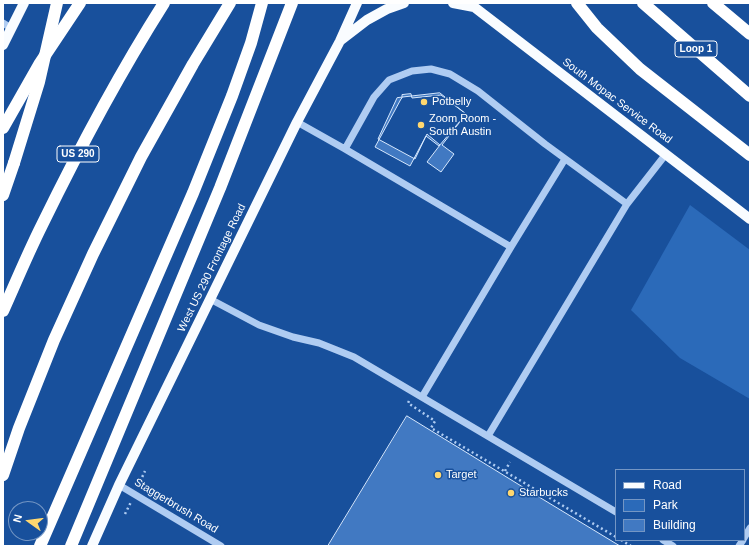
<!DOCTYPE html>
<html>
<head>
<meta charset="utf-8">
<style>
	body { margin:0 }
	#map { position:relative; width:753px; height:549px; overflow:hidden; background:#18509c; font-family:Helvetica,sans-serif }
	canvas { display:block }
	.frame { position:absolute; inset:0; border:4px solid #fff; pointer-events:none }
	.legend { position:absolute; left:615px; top:469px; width:130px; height:72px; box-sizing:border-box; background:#18509c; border:1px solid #7496c4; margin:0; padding:5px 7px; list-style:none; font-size:12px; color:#fff }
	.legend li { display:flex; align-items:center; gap:8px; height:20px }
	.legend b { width:20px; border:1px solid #7496c4 }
	.north { position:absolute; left:8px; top:501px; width:40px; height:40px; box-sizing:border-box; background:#18509c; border:1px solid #7496c4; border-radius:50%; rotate:284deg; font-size:11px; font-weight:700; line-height:16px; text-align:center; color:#fff }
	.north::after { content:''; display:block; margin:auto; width:14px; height:18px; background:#ffd76f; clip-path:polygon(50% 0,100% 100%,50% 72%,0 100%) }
</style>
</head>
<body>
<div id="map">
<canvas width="753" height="549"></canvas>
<div class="frame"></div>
<ul class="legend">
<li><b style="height:5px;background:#f9fcff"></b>Road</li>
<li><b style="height:11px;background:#2b6ab9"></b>Park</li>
<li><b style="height:11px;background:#4179c2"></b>Building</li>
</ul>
<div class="north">N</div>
</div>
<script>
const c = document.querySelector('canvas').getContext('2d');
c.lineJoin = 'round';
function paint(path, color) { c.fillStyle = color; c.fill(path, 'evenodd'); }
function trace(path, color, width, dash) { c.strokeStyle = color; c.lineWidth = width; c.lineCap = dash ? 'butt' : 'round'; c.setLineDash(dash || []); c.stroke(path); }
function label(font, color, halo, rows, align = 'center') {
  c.font = font + ' Helvetica,sans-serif'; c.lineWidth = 3; c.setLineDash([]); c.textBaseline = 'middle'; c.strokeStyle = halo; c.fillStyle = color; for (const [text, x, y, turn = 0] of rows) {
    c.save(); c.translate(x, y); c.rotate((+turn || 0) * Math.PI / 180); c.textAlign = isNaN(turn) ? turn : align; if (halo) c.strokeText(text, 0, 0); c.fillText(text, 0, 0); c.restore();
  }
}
paint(new Path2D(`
	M690 205 750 250V399L680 358 631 310Z`), '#2b6ab9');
const building = new Path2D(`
	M440 93 466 114 439 146 426 136 415 159 378 139 397 98Z
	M411 94 412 98 441 95 466 114 442 145 454 154 441 172 427 162 440 145 427 134 410 166 375 147 401 99 402 98V95Z
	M407 416 544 500 620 546H328Z`);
paint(building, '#4179c2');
trace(building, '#d6e7fc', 1);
trace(new Path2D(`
	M409 401 408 403 435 421 431 428 616 537
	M505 471 510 462
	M138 486 145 471
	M125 514 131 502
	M621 540 631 546`), '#afccf2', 2.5, [2, 3]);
trace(new Path2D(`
	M3 23 11 28
	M297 122 345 149 374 97 389 80 412 71 431 69 450 74 478 91 545 144 627 204 666 154
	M345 149 511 247
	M210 299 259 325 293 337 319 343 354 357 616 512
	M422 397 511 247 565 159
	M488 436 627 204
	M119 485 221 546
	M744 538 750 528
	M663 540 673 546
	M739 546 743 540`), '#afccf2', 7);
trace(new Path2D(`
	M453 3 474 7
	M469 3 750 219
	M341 40 367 20 387 9 404 3
	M3 45 24 3
	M92 546 119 485 297 122 340 41 357 3`), '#f9fcff', 10);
trace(new Path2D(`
	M577 3 597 28 640 69 750 155
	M643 3 750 96
	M713 3 750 34
	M3 128 40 63 80 3
	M3 195 14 163
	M3 311C16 282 28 253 42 225 79 149 119 74 164 3
	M3 475 19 428 54 340 93 254 141 157 193 64 230 3
	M40 546 193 193 232 96 251 43 262 3
	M71 546 220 188 292 3`), '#fff', 12);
trace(new Path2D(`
	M14 163 39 82 57 3`), '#fff', 12);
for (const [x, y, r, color] of [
	[424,102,4,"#ffd76f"],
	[421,125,4,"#ffd76f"],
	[438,475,4,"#ffd76f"],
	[511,493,4,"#ffd76f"]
]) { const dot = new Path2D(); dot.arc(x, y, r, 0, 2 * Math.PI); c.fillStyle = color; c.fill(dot); trace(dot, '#18509c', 1.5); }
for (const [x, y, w] of [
	[696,49,42],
	[78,154,42]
]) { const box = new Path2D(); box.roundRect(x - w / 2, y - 8, w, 16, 3); c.fillStyle = '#18509c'; c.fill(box); trace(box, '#fff', 1); }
label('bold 10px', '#fff', null, [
	["Loop 1",696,49],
	["US 290",78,154]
]);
label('11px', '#fff', '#18509c', [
	["South Mopac Service Road",617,101,37],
	["West US 290 Frontage Road",212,268,-64],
	["Staggerbrush Road",176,506,31]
]);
label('11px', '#fff', '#18509c', [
	["Potbelly",432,102],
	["Zoom Room -",429,119],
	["South Austin",429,132],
	["Target",446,475],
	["Starbucks",519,493]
], 'left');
</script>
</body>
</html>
